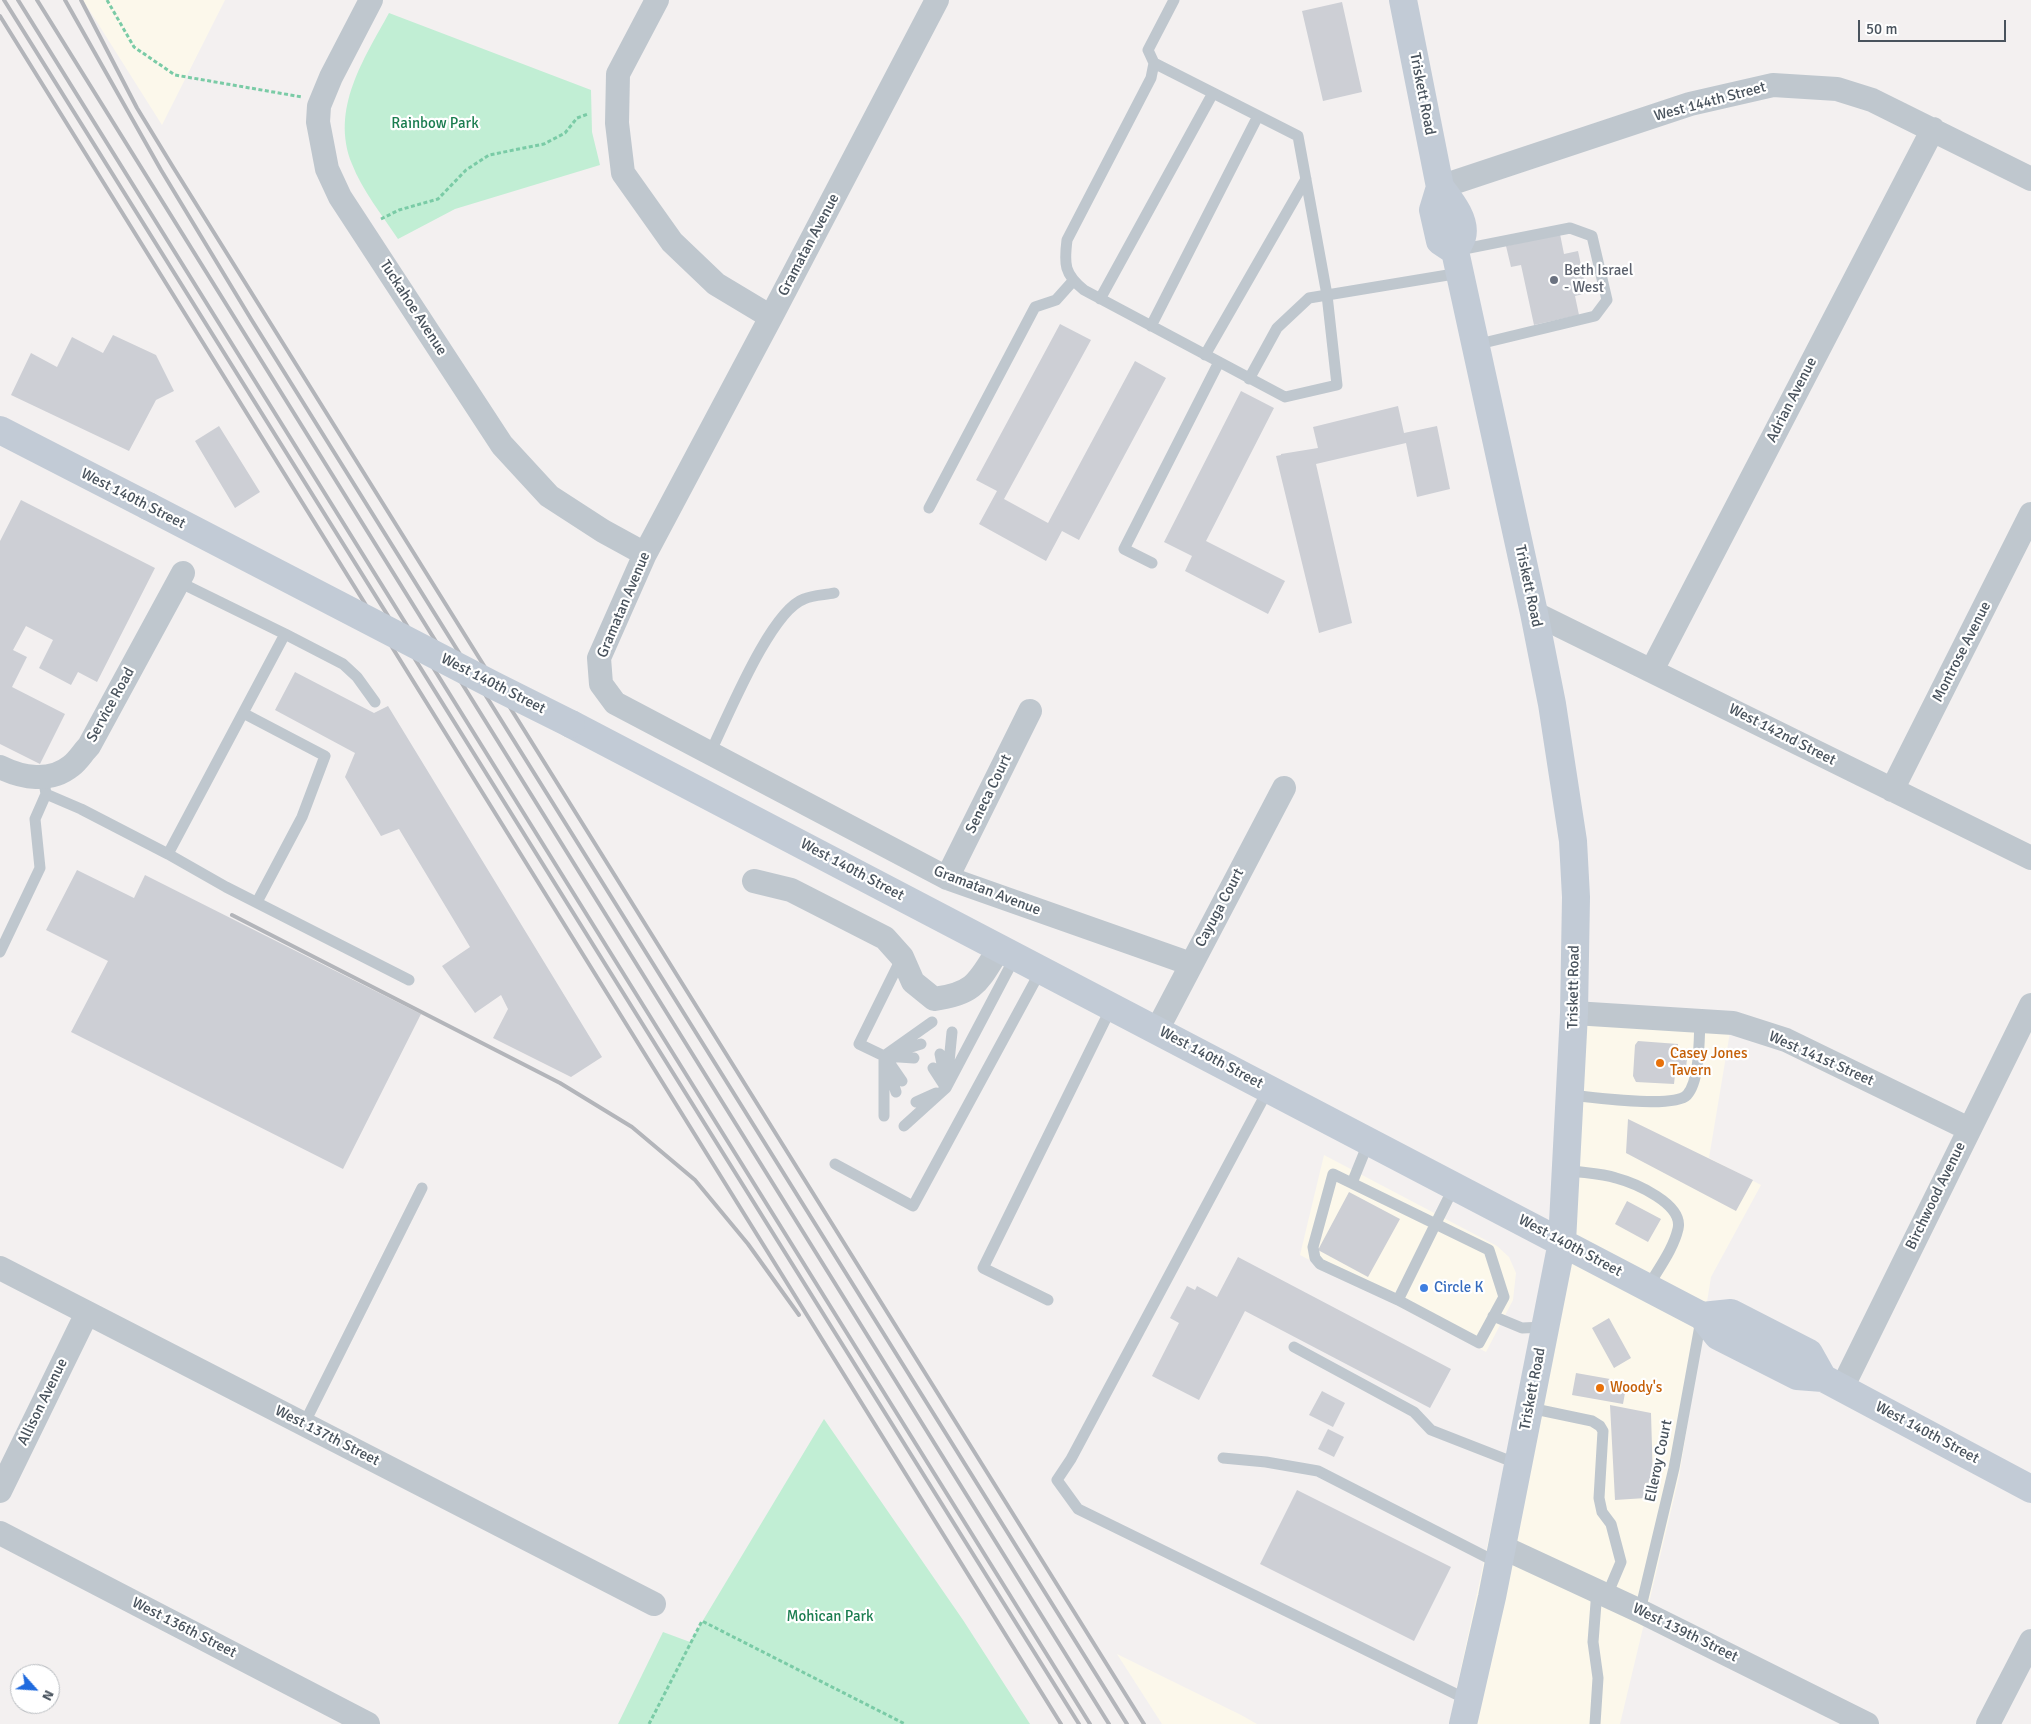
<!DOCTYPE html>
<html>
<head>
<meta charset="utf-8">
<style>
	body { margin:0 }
	#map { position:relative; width:2031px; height:1724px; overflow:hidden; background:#f3f0f0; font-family:Signika,sans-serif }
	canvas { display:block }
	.north { position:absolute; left:10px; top:1664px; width:50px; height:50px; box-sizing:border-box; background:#fff; border:1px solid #b6babe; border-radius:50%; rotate:116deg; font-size:14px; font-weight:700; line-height:20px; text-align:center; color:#49535d }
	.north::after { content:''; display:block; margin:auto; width:18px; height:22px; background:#1f6ade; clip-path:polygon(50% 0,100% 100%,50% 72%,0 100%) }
	.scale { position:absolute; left:1858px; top:20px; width:148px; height:22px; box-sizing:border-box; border:2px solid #49535d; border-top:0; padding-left:6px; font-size:15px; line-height:18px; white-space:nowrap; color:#49535d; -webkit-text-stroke:4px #fff; paint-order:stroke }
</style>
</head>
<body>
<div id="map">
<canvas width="2031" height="1724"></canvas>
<div class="north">N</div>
<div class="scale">50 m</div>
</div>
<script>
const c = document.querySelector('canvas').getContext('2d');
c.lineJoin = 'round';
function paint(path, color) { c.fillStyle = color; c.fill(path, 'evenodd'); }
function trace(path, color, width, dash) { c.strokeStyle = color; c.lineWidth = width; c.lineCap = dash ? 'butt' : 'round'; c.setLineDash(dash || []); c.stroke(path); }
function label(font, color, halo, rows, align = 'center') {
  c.font = font + ' Signika,sans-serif'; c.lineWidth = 4.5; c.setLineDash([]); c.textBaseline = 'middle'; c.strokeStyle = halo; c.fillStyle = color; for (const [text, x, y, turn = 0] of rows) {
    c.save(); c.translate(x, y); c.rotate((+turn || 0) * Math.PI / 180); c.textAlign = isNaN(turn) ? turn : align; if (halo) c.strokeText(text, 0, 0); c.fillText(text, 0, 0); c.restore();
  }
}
paint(new Path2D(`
	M83 0H225L162 125Z
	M1582 1020 1731 1026 1709 1158 1761 1185 1711 1277 1679 1477 1620 1724H1449L1551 1248Z
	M1324 1155 1497 1246 1509 1257 1516 1273 1513 1300 1486 1352 1300 1255Z
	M1117 1654 1241 1715 1257 1724H1162Z`), '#fcf8eb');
paint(new Path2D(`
	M389 13 591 90 592 132 600 165 455 209 398 239C382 215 362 190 352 164 330 109 364 59 389 13Z
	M824 1419 963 1620 1030 1724H618L663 1632 690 1642Z`), '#c1eed4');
paint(new Path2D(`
	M1342 2 1362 92 1323 101 1302 11Z
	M1560 234 1564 254 1578 251 1587 293 1575 296 1579 315 1534 325 1521 265 1511 267 1506 246Z
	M1060 324 1091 340 1004 499 1048 523 1135 361 1166 378 1079 540 1062 531 1046 561 979 524 997 491 976 480Z
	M113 335 156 355 174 391 156 400 129 451 11 395 31 353 57 367 72 337 103 353Z
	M1241 391 1274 408 1206 541 1285 581 1268 614 1185 571 1192 556 1164 542Z
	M1398 406 1404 433 1437 426 1450 489 1417 497 1406 443 1316 464 1352 623 1319 633 1276 456 1281 455V454L1318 448 1313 427Z
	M219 426 260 492 235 508 195 441Z
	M21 500 155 568 97 682 78 672 71 685 39 668 53 640 26 626 13 650 27 657 12 687 65 714 40 764 0 744V541Z
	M295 672 374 713 388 706 602 1057 571 1077 493 1038 508 1009 501 995 475 1013 442 966 470 947 399 829 381 836 345 777 355 753 275 710Z
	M77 870 134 898 145 875 421 1014 343 1169 71 1032 108 961 46 930Z
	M1638 1041 1678 1044V1050H1688L1685 1076 1675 1075 1674 1084 1636 1082 1633 1076 1635 1045Z
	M1628 1119 1753 1180 1736 1211 1626 1153Z
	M1349 1192 1400 1219 1368 1277 1318 1250Z
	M1627 1201 1661 1219 1648 1242 1615 1224Z
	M1238 1257 1451 1369 1430 1408 1245 1311 1199 1400 1152 1376 1179 1323 1170 1318 1187 1286 1195 1290 1197 1286 1217 1297Z
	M1609 1318 1631 1358 1614 1368 1592 1328Z
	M1576 1373 1627 1382 1623 1404 1572 1395Z
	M1322 1391 1345 1403 1333 1427 1309 1415Z
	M1610 1405 1651 1413 1653 1482 1645 1483 1646 1498 1615 1500Z
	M1328 1429 1344 1437 1334 1457 1318 1449Z
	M1297 1490 1451 1567 1414 1641 1260 1564Z`), '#cdcfd5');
trace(new Path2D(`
	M107 0 134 47 175 75 302 97
	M381 219 399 210 438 199 466 170 489 155 544 144 565 133 577 118 588 114
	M649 1724 702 1621 905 1724`), '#7acba6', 3, [4, 2.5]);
trace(new Path2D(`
	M1154 63 1298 136 1327 295 1337 385 1285 397 1084 290C1064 274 1064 264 1067 240L1151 78 1154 63 1148 50 1174 0
	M1459 250 1570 228 1592 236 1607 300 1595 316 1475 345
	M1100 299 1213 93
	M1151 326 1258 116
	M1205 355 1306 179
	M1249 379 1277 328 1309 298 1460 273
	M929 508 1035 307 1056 300 1073 281
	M1152 563 1124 549 1219 362
	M285 634 343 664 357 677 375 702
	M243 713 325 756 302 817 257 902
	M710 753C727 719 770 611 804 599 813 595 825 595 834 593
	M46 794 81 809 168 854 285 634 179 582
	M168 854 226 887 409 980
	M0 952 40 868 35 819 46 794 45 788
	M901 959 859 1044 884 1056 914 1058
	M895 1052 921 1044
	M940 1054 944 1074
	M884 1056 932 1022
	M891 1065 902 1081
	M888 1067 896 1092
	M933 1068 944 1085
	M947 1082 952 1032
	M1269 1088 1071 1459 1057 1480 1078 1509 1468 1700
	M1570 1095C1592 1097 1673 1109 1687 1095 1700 1081 1699 1039 1700 1020
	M916 1102 936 1093
	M884 1116V1056
	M904 1126 946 1088 1015 957
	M835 1164 913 1206 1041 970
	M1566 1170C1582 1173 1600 1173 1616 1178 1635 1183 1684 1204 1678 1229 1673 1250 1658 1269 1648 1287
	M1352 1183 1369 1141
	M1048 1300 983 1268 1112 1006
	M1398 1300 1320 1264 1315 1258 1313 1247 1333 1174 1489 1250 1504 1297 1479 1343 1398 1300 1436 1223 1454 1187
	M1493 1316 1522 1328 1545 1327
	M1294 1347 1414 1412 1431 1430 1518 1464
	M1530 1408 1592 1421 1600 1426 1603 1431 1599 1498 1602 1512 1611 1524 1621 1562 1607 1595
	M304 1424 422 1188
	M1223 1458 1266 1462 1318 1471 1498 1563
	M1640 1611 1674 1468 1701 1320
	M1595 1724 1598 1678 1593 1642 1597 1590`), '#bfc7ce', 11);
trace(new Path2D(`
	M371 0 331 77 319 106 318 122 327 169 340 197 502 445 549 496 603 531 645 554
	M657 0 618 74 617 123 623 173 672 242 716 284 771 317
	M937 0 771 317 645 554 599 658 601 684 615 703 947 878 1191 964
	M1440 187 1690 104 1773 85 1837 89 1872 100 2031 179
	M1534 613 2031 858
	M1652 670 1933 129
	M0 767C22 778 50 783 71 766 78 761 83 752 89 746L183 573
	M1892 790 2031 514
	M947 878 1030 711
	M754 881 791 890 885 938 902 957 913 982 934 999C976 994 979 980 1000 947
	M1574 1013 1733 1023 1786 1040 1969 1129
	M1157 1030 1284 788
	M0 1268 654 1604
	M1842 1388 2031 1005
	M0 1491 87 1313
	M0 1533 368 1724
	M1502 1547 1640 1611 1867 1724
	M1988 1724 2031 1641`), '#bfc7ce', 24);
trace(new Path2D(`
	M1403 0 1440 187C1449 199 1467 220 1462 237 1460 242 1457 247 1455 251L1534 613 1552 704 1573 841 1576 897 1574 1013 1562 1242 1492 1597 1463 1724
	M1440 187 1433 210 1440 241 1455 251
	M0 430 148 506
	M571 724 1702 1316 1718 1336 1797 1376 1823 1378 2031 1489
	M1702 1316 1731 1313 1809 1353 1823 1378`), '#c2cbd6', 28);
trace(new Path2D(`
	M4 0 1079 1724
	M18 0 1090 1724
	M37 0 1109 1724
	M65 0 161 170 251 319 1127 1724
	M81 0 137 108 173 167 1144 1724
	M0 16 1061 1724
	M232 915 560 1083 632 1127 695 1180 748 1244 799 1315`), '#b3b5ba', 4);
trace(new Path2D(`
	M148 506 493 685 571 724`), '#c2cbd6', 28);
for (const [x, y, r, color] of [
	[1554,280,5,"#6b7280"],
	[1660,1063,5,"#e8710a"],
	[1424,1288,5,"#3f7fe0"],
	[1600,1388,5,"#e8710a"]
]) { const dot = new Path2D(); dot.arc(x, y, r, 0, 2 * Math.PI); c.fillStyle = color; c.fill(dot); trace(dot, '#fff', 2); }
label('15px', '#49535d', '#fff', [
	["Triskett Road",1422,94,79],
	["West 144th Street",1710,102,-15],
	["Gramatan Avenue",809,245,-62],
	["Tuckahoe Avenue",413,308,57],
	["Adrian Avenue",1792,400,-63],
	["West 140th Street",133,499,27],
	["Triskett Road",1528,586,78],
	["Gramatan Avenue",624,605,-67],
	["Montrose Avenue",1962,652,-63],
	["West 140th Street",493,684,27],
	["Service Road",111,705,-61],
	["West 142nd Street",1782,735,27],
	["Seneca Court",989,794,-64],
	["West 140th Street",852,870,28],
	["Gramatan Avenue",987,891,21],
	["Cayuga Court",1220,908,-62],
	["Triskett Road",1574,987,-89],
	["West 140th Street",1211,1058,28],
	["West 141st Street",1821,1059,24],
	["Birchwood Avenue",1936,1196,-64],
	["West 140th Street",1570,1246,28],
	["Triskett Road",1533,1389,-79],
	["Allison Avenue",43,1402,-64],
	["West 140th Street",1927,1433,28],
	["West 137th Street",327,1436,27],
	["Elleroy Court",1659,1461,-78],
	["West 136th Street",184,1628,27],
	["West 139th Street",1685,1633,26]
]);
label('15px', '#1b7d50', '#fff', [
	["Rainbow Park",435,124],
	["Mohican Park",830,1617]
]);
label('15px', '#5b616d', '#fff', [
	["Beth Israel",1564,271],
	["- West",1564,288]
], 'left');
label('15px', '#c56008', '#fff', [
	["Casey Jones",1670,1054],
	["Tavern",1670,1071],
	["Woody's",1610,1388]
], 'left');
label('15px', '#366cbe', '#fff', [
	["Circle K",1434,1288]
], 'left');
</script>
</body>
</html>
